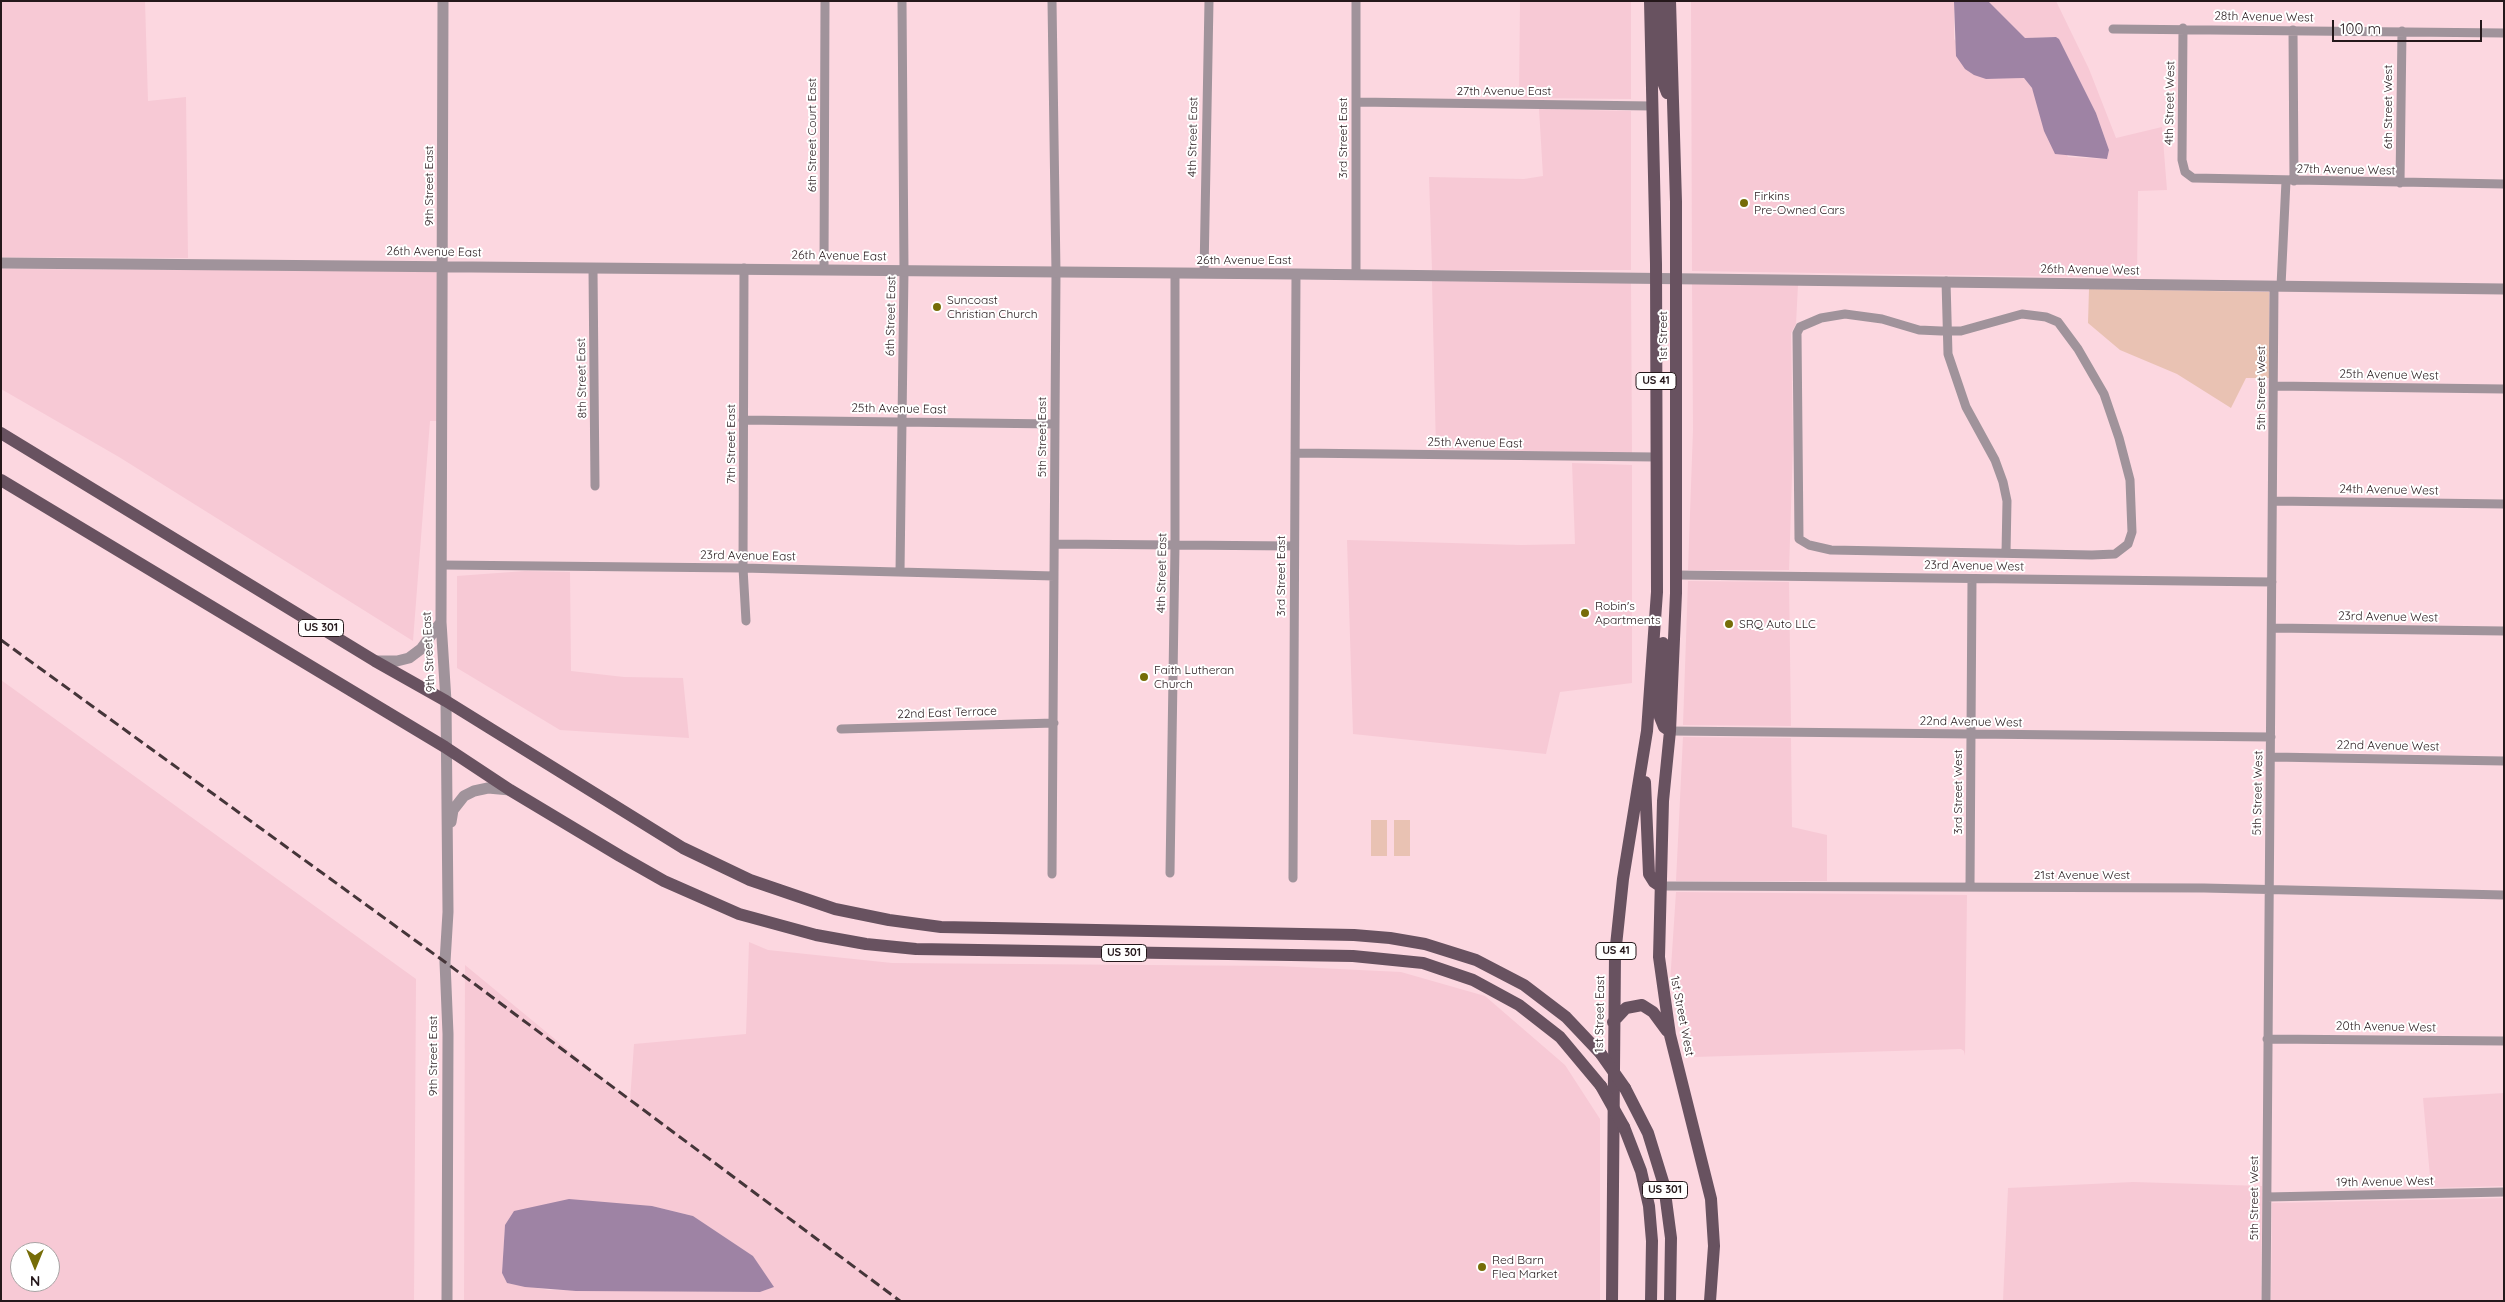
<!DOCTYPE html>
<style>
body{margin:0}
#map{position:relative;width:2505px;height:1302px;overflow:hidden;background:#fcd7e0;font-family:Quicksand,sans-serif}
canvas{display:block}
.frame{position:absolute;inset:0;border:2px solid #25181b;pointer-events:none}
.north{position:absolute;left:10px;top:1242px;width:50px;height:50px;box-sizing:border-box;background:#fff;border:1px solid #a8a3a4;border-radius:50%;rotate:180deg;font-size:14px;font-weight:700;line-height:20px;text-align:center;color:#25181b}
.north::after{content:'';display:block;margin:auto;width:18px;height:22px;background:#766d08;clip-path:polygon(50% 0,100% 100%,50% 72%,0 100%)}
.scale{position:absolute;left:2332px;top:20px;width:150px;height:22px;box-sizing:border-box;border:2px solid #25181b;border-top:0;padding-left:6px;font-size:15px;line-height:18px;white-space:nowrap;color:#25181b;-webkit-text-stroke:4px #fff;paint-order:stroke}
</style>
<div id="map">
<canvas width="2505" height="1302"></canvas>
<div class="frame"></div>
<div class="north">N</div>
<div class="scale">100 m</div>
</div>
<script>
const g = document.querySelector('canvas').getContext('2d');
g.lineJoin = 'round';
function fillPath(path, color) {
  g.fillStyle = color;
  g.fill(path, 'evenodd');
}
function toPath(rows) {
  const path = new Path2D();
  for (const r of rows) {
    path.moveTo(r[0], r[1]);
    for (let i = 2; i < r.length; i += 2) path.lineTo(r[i], r[i + 1]);
  }
  return path;
}
function stroke(path, color, width, dash) {
  g.strokeStyle = color;
  g.lineWidth = width;
  g.lineCap = dash ? 'butt' : 'round';
  g.setLineDash(dash || []);
  g.stroke(path);
}
function write(font, color, halo, rows, align = 'center') {
  g.font = font + ' Quicksand,sans-serif';
  g.lineWidth = 4;
  g.setLineDash([]);
  g.textBaseline = 'middle';
  g.strokeStyle = halo;
  g.fillStyle = color;
  for (const [text, x, y, turn = 0] of rows) {
    g.save();
    g.translate(x, y);
    g.rotate((+turn || 0) * Math.PI / 180);
    g.textAlign = isNaN(turn) ? turn : align;
    if (halo) g.strokeText(text, 0, 0);
    g.fillText(text, 0, 0);
    g.restore();
  }
}
fillPath(toPath([
 [1,1,145,1,148,101,186,97,188,258,1,257],
 [1520,1,1631,1,1631,99,1519,98],
 [1691,1,1954,1,1954,39,1986,79,2024,78,2032,88,2068,157,2107,159,2109,150,2096,113,2059,39,2056,37,2025,38,1988,1,2056,1,2089,69,2116,138,2162,127,2167,190,2138,191,2137,278,1692,271],
 [1539,109,1631,111,1631,270,1432,270,1429,177,1524,179,1543,176],
 [1,269,437,271,437,421,430,421,413,641,119,457,1,389],
 [1432,281,1631,282,1632,453,1436,449],
 [1692,283,1798,285,1796,324,1791,333,1793,444,1789,570,1688,570,1693,430],
 [1572,463,1632,465,1632,683,1560,692,1546,754,1353,734,1347,540,1521,545,1575,544],
 [525,571,570,572,571,671,624,677,683,678,689,738,560,730,457,668,457,576],
 [1688,581,1789,582,1791,726,1683,725],
 [1,680,416,979,414,1301,1,1301],
 [20,1252,50,1252,50,1282,20,1282],
 [1683,737,1791,738,1792,827,1827,835,1827,881,1676,881],
 [1676,892,1967,895,1965,1056,1964,1051,1961,1049,1694,1057,1670,983],
 [749,942,768,950,892,963,1277,966,1401,972,1485,996,1565,1065,1600,1119,1600,1301,464,1301,465,965,630,1101,634,1044,746,1034],
 [652,1206,693,1216,753,1256,773,1287,760,1292,549,1290,507,1283,502,1273,505,1225],
 [2504,1093,2504,1186,2431,1188,2423,1098],
 [2133,1182,2262,1186,2261,1301,2003,1301,2008,1188],
 [2504,1198,2504,1301,2271,1301,2272,1203]
]), '#f7c9d5');
fillPath(toPath([
 [2089,289,2269,292,2269,378,2246,378,2231,408,2177,374,2120,350,2088,323],
 [1371,820,1387,820,1387,856,1371,856],
 [1394,820,1410,820,1410,856,1394,856]
]), '#e9c2b3');
fillPath(toPath([
 [1988,1,2025,38,2056,37,2059,39,2096,113,2109,150,2107,159,2055,154,2044,131,2032,88,2024,78,1986,79,1974,75,1965,69,1956,56,1954,2],
 [569,1199,652,1206,693,1216,753,1256,774,1287,760,1292,576,1291,525,1287,507,1283,502,1273,505,1225,514,1211]
]), '#9e83a4');
stroke(toPath([
 [2183,28,2182,160,2185,172,2193,178,2504,184],
 [2113,29,2504,33],
 [2293,30,2294,181],
 [1356,102,1652,106],
 [2400,183,2402,31],
 [744,268,743,568,746,621],
 [593,269,595,486],
 [824,269,825,1],
 [1204,273,1209,1],
 [1356,274,1356,1],
 [1946,281,1948,354,1966,407,1995,460,2003,482,2007,501,2006,553],
 [2281,286,2286,181],
 [1845,314,1882,319,1919,330,1941,331,1961,331,2022,314,2046,317,2058,322,2078,349,2104,394,2119,438,2130,480,2132,532,2128,544,2115,554,2092,555,1831,550,1809,545,1799,539,1797,333,1800,327,1821,318,1845,314],
 [2274,386,2504,389],
 [743,420,1055,424],
 [1295,453,1655,457],
 [2273,501,2504,504],
 [1055,544,1294,546],
 [441,565,743,568,1054,576],
 [900,572,904,270,902,1],
 [1676,575,2272,582],
 [2272,628,2504,631],
 [841,729,1054,723],
 [1670,731,2271,737],
 [2272,757,2504,761],
 [1170,873,1175,546,1175,273],
 [1052,874,1056,273,1052,1],
 [1293,878,1296,274],
 [1660,886,2204,888,2504,895],
 [1970,886,1972,579],
 [2267,1039,2504,1041],
 [2267,1197,2504,1192],
 [2266,1301,2274,286]
]), '#a0939b', 9);
stroke(toPath([
 [443,1,441,622,446,701,448,912,445,962,448,1034,447,1301],
 [1,263,1296,274,2504,289],
 [375,661,397,661,409,658,421,649,441,622],
 [451,822,453,810,464,796,474,791,488,788,510,790]
]), '#a0939b', 11);
stroke(toPath([
 [1660,1,1661,77,1667,93],
 [1670,1,1676,202,1676,593,1670,731,1663,801,1659,957,1670,1035,1711,1199,1714,1246,1710,1301],
 [1,433,375,661,446,701,683,848,750,880,835,909,889,920,941,927,1354,935,1390,938,1425,944,1476,960,1524,985,1566,1017,1601,1054],
 [1,480,445,747,510,790,620,856,664,881,739,914,816,935,866,944,916,949,1353,956,1423,963,1473,980,1519,1005,1560,1037,1601,1086],
 [1663,643,1660,717,1664,727,1670,731],
 [1645,782,1649,874,1654,882,1660,886],
 [1613,1022,1626,1008,1642,1005,1653,1012,1667,1031],
 [1625,1088,1648,1133,1664,1185,1671,1238,1670,1301],
 [1624,1127,1641,1171,1649,1206,1652,1241,1651,1301],
 [1612,1301,1615,955,1623,879,1647,731,1657,592,1656,264,1650,1]
]), '#685260', 12);
stroke(toPath([
 [1,640,445,962,900,1301]
]), '#453539', 3, [10, 5]);
stroke(toPath([
 [1601,1054,1625,1088],
 [1601,1086,1624,1127]
]), '#685260', 12);
for (const [x, y, r, color] of [
 [1744,203,5,"#766d08"],
 [937,307,5,"#766d08"],
 [1585,613,5,"#766d08"],
 [1729,624,5,"#766d08"],
 [1144,677,5,"#766d08"],
 [1482,1267,5,"#766d08"]
]) {
  const dot = new Path2D();
  dot.arc(x, y, r, 0, 2 * Math.PI);
  g.fillStyle = color;
  g.fill(dot);
  stroke(dot, '#fff', 2);
}
for (const [x, y, w] of [
 [1656,381,40],
 [321,628,45],
 [1616,951,40],
 [1124,953,45],
 [1665,1190,45]
]) {
  const box = new Path2D();
  box.roundRect(x - w / 2, y - 8.5, w, 17, 4);
  g.fillStyle = '#fff';
  g.fill(box);
  stroke(box, '#25181b', 1);
}
write('bold 11px', '#25181b', null, [
 ["US 41",1656,381],
 ["US 301",321,628],
 ["US 41",1616,951],
 ["US 301",1124,953],
 ["US 301",1665,1190]
]);
write('12px', '#25181b', '#fff', [
 ["28th Avenue West",2264,17,1],
 ["27th Avenue East",1504,91],
 ["4th Street West",2170,103,-89],
 ["6th Street West",2388,107,-90],
 ["6th Street Court East",812,135,-90],
 ["4th Street East",1193,137,-89],
 ["3rd Street East",1343,138,-90],
 ["27th Avenue West",2346,170,1],
 ["9th Street East",429,186,-90],
 ["26th Avenue East",434,252,1],
 ["26th Avenue East",839,256,1],
 ["26th Avenue East",1244,260],
 ["26th Avenue West",2090,270,1],
 ["6th Street East",891,316,-89],
 ["1st Street",1663,336,-90],
 ["25th Avenue West",2389,375,1],
 ["8th Street East",582,378,-91],
 ["5th Street West",2261,388,-90],
 ["25th Avenue East",899,409,1],
 ["5th Street East",1042,437,-90],
 ["25th Avenue East",1475,443,1],
 ["7th Street East",731,444,-90],
 ["24th Avenue West",2389,490,1],
 ["23rd Avenue East",748,556,1],
 ["23rd Avenue West",1974,566,1],
 ["4th Street East",1162,573,-89],
 ["3rd Street East",1281,576,-90],
 ["23rd Avenue West",2388,617,1],
 ["9th Street East",429,652,-93],
 ["22nd East Terrace",947,713,-2],
 ["22nd Avenue West",1971,722,1],
 ["22nd Avenue West",2388,746,1],
 ["3rd Street West",1958,792,-90],
 ["5th Street West",2258,793,-89],
 ["21st Avenue West",2082,875],
 ["1st Street East",1600,1014,-89],
 ["1st Street West",1682,1016,79],
 ["20th Avenue West",2386,1027,1],
 ["9th Street East",433,1056,-90],
 ["19th Avenue West",2385,1182,-1],
 ["5th Street West",2254,1198,-90]
]);
write('12px', '#25181b', '#fff', [
 ["Firkins",1754,196],
 ["Pre-Owned Cars",1754,210],
 ["Suncoast",947,300],
 ["Christian Church",947,314],
 ["Robin's",1595,606],
 ["Apartments",1595,620],
 ["SRQ Auto LLC",1739,624],
 ["Faith Lutheran",1154,670],
 ["Church",1154,684],
 ["Red Barn",1492,1260],
 ["Flea Market",1492,1274]
], 'left');
</script>
